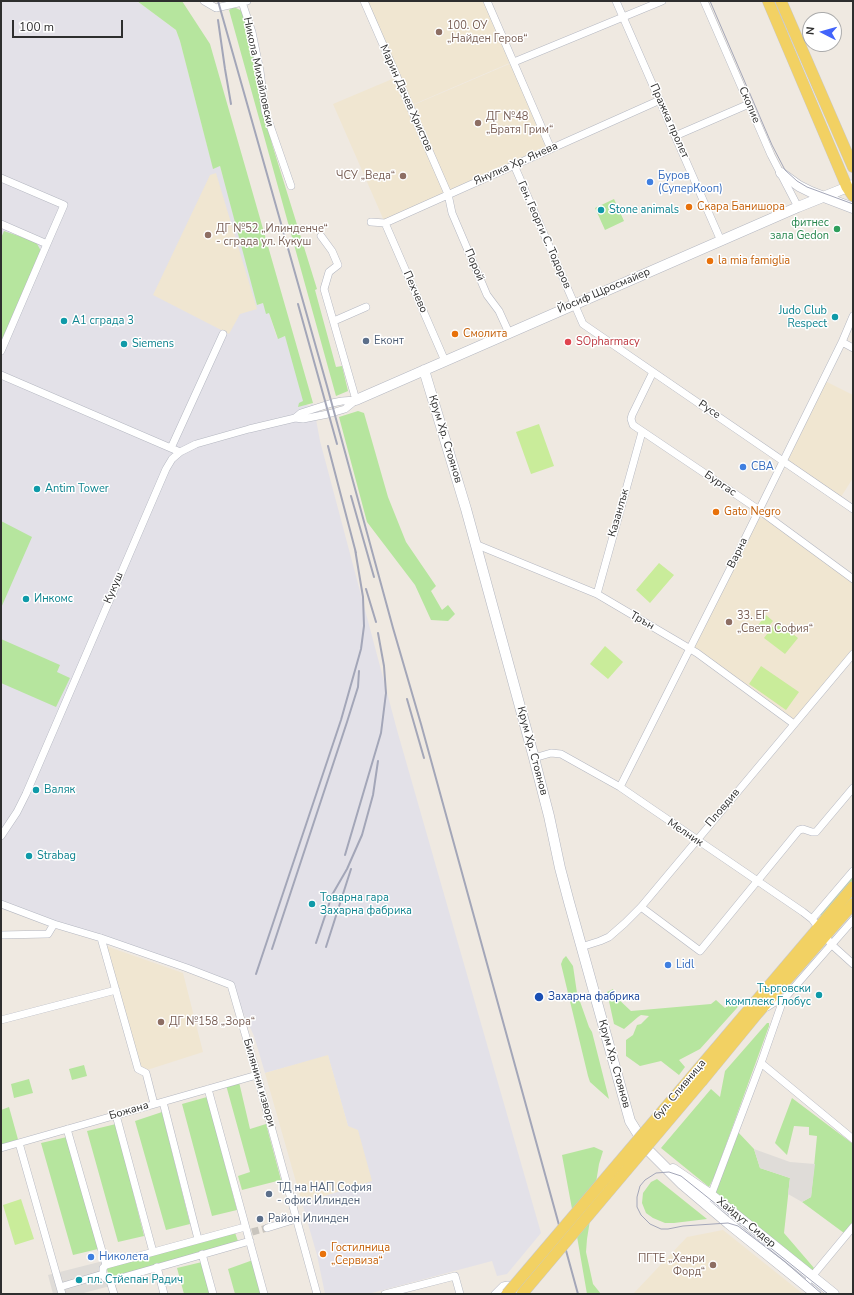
<!DOCTYPE html>
<meta charset="utf-8">
<style>
body{margin:0}
#map{position:relative;width:854px;height:1295px;overflow:hidden;background:#efe9e1;font-family:"Nunito Sans",sans-serif}
canvas{display:block}
.frame{position:absolute;inset:0;border:2px solid #2e2e2e;pointer-events:none}
.north{position:absolute;left:802px;top:12px;width:40px;height:40px;box-sizing:border-box;background:#fff;border:1px solid #ababab;border-radius:50%;rotate:276deg;font-size:11px;font-weight:700;line-height:16px;text-align:center;color:#2e2e2e}
.north::after{content:'';display:block;margin:auto;width:14px;height:18px;background:#4264fb;clip-path:polygon(50% 0,100% 100%,50% 72%,0 100%)}
.scale{position:absolute;left:12px;top:20px;width:111px;height:18px;box-sizing:border-box;border:2px solid #2e2e2e;border-top:0;padding-left:5px;font-size:12px;line-height:14px;white-space:nowrap;color:#2e2e2e;-webkit-text-stroke:3px #fff;paint-order:stroke}
</style>
<div id="map">
<canvas width="854" height="1295"></canvas>
<div class="frame"></div>
<div class="north">N</div>
<div class="scale">100 m</div>
</div>
<script>
const g = document.querySelector('canvas').getContext('2d');
g.lineJoin = 'round';
function fillPath(path, color) {
  g.fillStyle = color;
  g.fill(path, 'evenodd');
}
function toPath(rows) {
  const path = new Path2D();
  for (const r of rows) {
    path.moveTo(r[0], r[1]);
    for (let i = 2; i < r.length; i += 2) path.lineTo(r[i], r[i + 1]);
  }
  return path;
}
function stroke(path, color, width, dash) {
  g.strokeStyle = color;
  g.lineWidth = width;
  g.lineCap = dash ? 'butt' : 'round';
  g.setLineDash(dash || []);
  g.stroke(path);
}
function write(font, color, halo, rows, align = 'center') {
  g.font = font + ' "Nunito Sans",sans-serif';
  g.lineWidth = 3;
  g.setLineDash([]);
  g.textBaseline = 'middle';
  g.strokeStyle = halo;
  g.fillStyle = color;
  for (const [text, x, y, turn = 0] of rows) {
    g.save();
    g.translate(x, y);
    g.rotate((+turn || 0) * Math.PI / 180);
    g.textAlign = isNaN(turn) ? turn : align;
    if (halo) g.strokeText(text, 0, 0);
    g.fillText(text, 0, 0);
    g.restore();
  }
}
fillPath(toPath([
 [1,1,137,1,176,30,180,41,213,168,220,166,258,305,263,303,269,313,277,338,286,336,308,407,313,403,320,441,397,730,541,1233,507,1274,497,1276,492,1261,368,1294,325,1294,317,1255,302,1203,371,1181,348,1126,328,1056,265,1073,254,1036,233,991,231,985,1,904]
]), '#e3e1e8');
fillPath(toPath([
 [366,1,485,1,512,62,412,105],
 [514,62,551,149,385,223,333,104,397,77,411,106],
 [216,173,257,309,240,314,229,334,153,295,210,175],
 [823,380,853,395,853,478,839,500,784,461],
 [759,510,853,579,853,654,794,724,691,649],
 [106,946,183,973,203,1052,147,1070,139,1067],
 [328,1055,348,1126,358,1130,372,1181,302,1203,265,1073],
 [723,1230,803,1294,633,1294,687,1237]
]), '#f0e6d1');
fillPath(toPath([
 [137,1,182,1,210,44,313,403,298,407,299,403,303,401,285,336,278,339,269,313,266,314,263,303,257,305,220,166,213,169,180,41,176,30],
 [234,7,242,11,249,34,272,144,317,289,315,290,336,367,342,366,348,391,336,396,229,10],
 [614,199,624,221,605,230,595,208],
 [4,231,36,242,41,251,1,342,1,238],
 [358,411,364,413,388,497,406,542,436,586,431,591,442,610,448,605,455,614,448,621,431,620,415,585,367,522,339,417],
 [1,521,32,537,1,608],
 [1,639,60,665,57,672,70,678,56,707,1,683],
 [853,876,853,881,823,917,820,915],
 [566,956,573,966,577,993,589,1027,592,1032,609,1099,590,1082,588,1076,561,964,563,959],
 [613,989,616,997,631,1011,711,1004,716,1000,725,1008,736,999,745,999,700,1049,679,1060,685,1067,679,1075,661,1061,640,1066,626,1056,626,1040,633,1035,637,1025,641,1024,649,1016,641,1015,638,1017,624,1029,614,1024,607,992],
 [767,1023,769,1023,769,1026,715,1175,709,1187,661,1148,711,1089,720,1097,725,1071],
 [84,1065,87,1076,72,1080,69,1069],
 [29,1079,33,1093,14,1098,11,1084],
 [239,1082,250,1129,266,1124,281,1180,242,1190,238,1176,250,1172,226,1085],
 [207,1097,237,1210,212,1216,182,1104],
 [792,1098,853,1144,853,1222,844,1233,802,1202,811,1197,817,1136,809,1135,809,1127,794,1126,787,1155,775,1143],
 [9,1107,19,1143,1,1148,1,1110],
 [162,1112,190,1224,166,1230,135,1121],
 [116,1124,144,1236,118,1242,87,1131],
 [737,1131,754,1149,760,1168,790,1178,784,1233,814,1268,811,1273,714,1194],
 [67,1137,98,1249,73,1255,41,1143],
 [594,1147,603,1151,599,1164,587,1239,586,1252,593,1284,601,1294,587,1294,575,1225,562,1155],
 [657,1179,707,1219,674,1223,665,1223,653,1218,646,1213,642,1203,643,1193,651,1182],
 [234,1230,239,1244,111,1280,108,1273,106,1266],
 [253,1260,263,1294,235,1294,228,1269],
 [202,1262,211,1294,184,1294,177,1268]
]), '#b6e59e');
fillPath(toPath([
 [539,424,554,466,531,474,516,432],
 [659,563,674,575,650,603,636,590],
 [766,615,773,621,762,634,755,629],
 [777,621,798,638,785,654,764,638],
 [605,646,623,662,608,679,590,664],
 [761,666,799,692,786,710,749,684],
 [21,1199,34,1239,15,1245,3,1205]
]), '#c9ec9a');
fillPath(toPath([
 [754,1149,790,1162,815,1164,811,1197,802,1202,788,1194,790,1178,760,1168],
 [103,1261,110,1286,80,1294,53,1294,48,1275]
]), '#dfdcd8');
stroke(toPath([
 [252,1232,267,1228]
]), '#c8c4bd', 7, [7, 3.5]);
const street = toPath([
 [204,1,216,8,247,1],
 [364,1,448,194,452,213,487,295,499,311,509,333],
 [487,1,551,149],
 [616,1,721,241],
 [704,1,771,155,798,207],
 [242,2,252,32,260,71,265,111,291,186],
 [514,62,662,1],
 [675,136,749,104],
 [514,165,583,324,853,509],
 [1,178,64,205,47,244],
 [371,222,385,223,660,100],
 [385,223,445,361],
 [1,224,47,244,1,351],
 [321,236,332,251,338,265,329,272,324,289,356,400],
 [334,321,366,307],
 [842,342,853,348],
 [653,372,632,415,631,419,633,425,759,510,853,579],
 [1,375,180,452],
 [295,418,301,413,332,403,342,401,356,400],
 [171,448,223,334],
 [475,544,597,594,697,653,794,724],
 [597,594,642,432],
 [534,758,551,753,561,754,620,787,803,912,812,919,832,945,853,964],
 [620,787,730,569,842,342,853,316],
 [1,836,17,812,26,794,129,555,166,469,172,459,180,452,196,444,249,429,291,419,295,418,303,419,328,414,345,409,356,400],
 [1,904,54,924,101,938,187,968,231,985,257,1075,317,1294],
 [641,907,700,951,799,830,803,829,812,832,816,832,853,788],
 [812,919,853,871],
 [1,935,48,934,54,924],
 [101,938,138,1069,146,1073,154,1104],
 [581,947,600,941,609,937,625,923,641,907,853,654],
 [767,1007,775,1002,783,1000,853,920],
 [1,1020,116,990],
 [761,1063,853,1139],
 [208,1089,264,1294],
 [163,1102,198,1239],
 [116,1115,153,1252],
 [67,1129,106,1265],
 [19,1143,62,1294],
 [1,1148,257,1075],
 [708,1198,713,1190,761,1063,783,1000],
 [245,1227,106,1265,103,1268,103,1274,105,1278,110,1281,250,1241],
 [267,1228,296,1219],
 [202,1254,213,1294],
 [157,1267,164,1294],
 [809,1280,853,1227],
 [110,1281,114,1294],
 [60,1287,103,1274],
 [385,1294,455,1276,460,1294],
 [495,1294,503,1286,508,1285,517,1286]
]);
const secondary = toPath([
 [781,173,799,186,811,192,853,208],
 [424,370,466,509,534,758,549,816,560,868,569,902,630,1121,648,1150,682,1184,728,1223,816,1294],
 [356,400,798,207,853,185],
 [673,1169,711,1195,834,1294]
]);
const primary = toPath([
 [768,1,847,187,853,196],
 [781,1,853,167],
 [694,1074,853,887],
 [702,1081,757,1014,853,904]
]);
stroke(street, '#b4b7c1', 8);
stroke(secondary, '#b4b7c1', 11);
stroke(primary, '#c9c9c9', 12);
stroke(street, '#fff', 7);
stroke(secondary, '#fff', 10);
stroke(primary, '#f2d163', 11);
stroke(toPath([
 [710,1,772,145,785,170,797,181,807,187,853,204],
 [822,1294,784,1261,738,1226,728,1223,683,1226,668,1229,661,1229,650,1224,641,1215,637,1207,637,1197,640,1186,645,1180,656,1173,669,1172,681,1176,828,1294]
]), '#a3a6b8', 1);
stroke(toPath([
 [218,1,327,386,393,628,421,724,578,1294],
 [218,20,225,69,231,104],
 [298,304,337,444],
 [328,446,356,553],
 [351,496,374,577],
 [366,589,376,622],
 [407,699,424,758],
 [345,855,381,733,386,693,384,666,378,633],
 [316,943,332,895,347,869,362,835,373,795,378,761],
 [326,947,351,869],
 [272,949,347,722,358,687,359,671],
 [256,974,341,720,361,649,364,626,363,597,355,549]
]), '#a3a6b8', 2);
const primaryBridge = toPath([
 [507,1294,694,1074],
 [522,1294,702,1081]
]);
stroke(primaryBridge, '#c9c9c9', 12, []);
stroke(primaryBridge, '#f2d163', 11);
for (const [x, y, r, color] of [
 [439,32,4,"#8d6e63"],
 [478,123,4,"#8d6e63"],
 [403,176,4,"#8d6e63"],
 [650,182,4,"#3f7fe0"],
 [689,207,4,"#e8710a"],
 [601,210,4,"#0f9aa8"],
 [837,229,4,"#2e9e5b"],
 [208,235,4,"#8d6e63"],
 [710,261,4,"#e8710a"],
 [835,317,4,"#0f9aa8"],
 [64,321,4,"#0f9aa8"],
 [455,334,4,"#e8710a"],
 [366,341,4,"#5c6f8a"],
 [568,342,4,"#e0444e"],
 [124,344,4,"#0f9aa8"],
 [743,467,4,"#3f7fe0"],
 [37,489,4,"#0f9aa8"],
 [716,512,4,"#e8710a"],
 [26,599,4,"#0f9aa8"],
 [729,622,4,"#8d6e63"],
 [36,790,4,"#0f9aa8"],
 [29,856,4,"#0f9aa8"],
 [312,904,4,"#0f9aa8"],
 [668,965,4,"#3f7fe0"],
 [819,995,4,"#0f9aa8"],
 [539,997,5,"#1a4fb4"],
 [161,1022,4,"#8d6e63"],
 [269,1194,4,"#5c6f8a"],
 [260,1219,4,"#5c6f8a"],
 [323,1254,4,"#e8710a"],
 [91,1257,4,"#3f7fe0"],
 [713,1265,4,"#8d6e63"],
 [79,1280,4,"#0f9aa8"]
]) {
  const dot = new Path2D();
  dot.arc(x, y, r, 0, 2 * Math.PI);
  g.fillStyle = color;
  g.fill(dot);
  stroke(dot, '#fff', 1.5);
}
write('11px', '#785e54', '#fff', [
 ["100. ОУ",447,26],
 ["„Найден Геров“",447,39],
 ["ДГ №48",486,117],
 ["„Братя Грим“",486,130],
 ["ЧСУ „Веда“",395,176,"right"],
 ["ДГ №52 „Илинденче“",216,229],
 ["- сграда ул. Кукуш",216,242],
 ["33. ЕГ",737,616],
 ["„Света София“",737,629],
 ["ДГ №158 „Зора“",169,1022],
 ["ПГТЕ „Хенри",705,1259,"right"],
 ["Форд“",705,1272,"right"]
], 'left');
write('11px', '#2e2e2e', '#fff', [
 ["Никола Михайловски",258,72,78],
 ["Марин Дачев Христов",406,98,66],
 ["Скопие",749,105,67],
 ["Пражка пролет",669,121,66],
 ["Янулка Хр. Янева",516,164,-24],
 ["Ген. Георги С. Тодоров",544,235,66],
 ["Порой",474,265,67],
 ["Йосиф Щросмайер",604,291,-23],
 ["Пехчево",415,292,66],
 ["Русе",709,410,34],
 ["Крум Хр. Стоянов",445,439,73],
 ["Бургас",720,484,34],
 ["Казанлък",619,513,-74],
 ["Варна",738,553,-64],
 ["Кукуш",114,588,-67],
 ["Трън",642,621,30],
 ["Крум Хр. Стоянов",532,751,75],
 ["Пловдив",723,808,-50],
 ["Мелник",685,833,34],
 ["Крум Хр. Стоянов",614,1064,74],
 ["Билянини извори",259,1083,74],
 ["бул. Сливница",680,1090,-50],
 ["Божана",129,1111,-16],
 ["Хайдут Сидер",746,1223,39]
]);
write('11px', '#366cbe', '#fff', [
 ["Буров",658,176],
 ["(СуперКооп)",658,189],
 ["CBA",751,467],
 ["Lidl",676,965],
 ["Николета",99,1257]
], 'left');
write('11px', '#c56008', '#fff', [
 ["Скара Банишора",697,207],
 ["la mia famiglia",718,261],
 ["Смолита",463,334],
 ["Gato Negro",724,512],
 ["Гостилница",331,1248],
 ["„Сервиза“",331,1261]
], 'left');
write('11px', '#0d838f', '#fff', [
 ["Stone animals",609,210],
 ["Judo Club",827,311,"right"],
 ["Respect",827,324,"right"],
 ["А1 сграда 3",72,321],
 ["Siemens",132,344],
 ["Antim Tower",45,489],
 ["Инкомс",34,599],
 ["Валяк",44,790],
 ["Strabag",37,856],
 ["Товарна гара",320,898],
 ["Захарна фабрика",320,911],
 ["Търговски",811,989,"right"],
 ["комплекс Глобус",811,1002,"right"],
 ["пл. Стйепан Радич",87,1280]
], 'left');
write('11px', '#27864d', '#fff', [
 ["фитнес",829,223],
 ["зала Gedon",829,236]
], 'right');
write('11px', '#4e5e75', '#fff', [
 ["Еконт",374,341],
 ["ТД на НАП София",277,1188],
 ["- офис Илинден",277,1201],
 ["Район Илинден",268,1219]
], 'left');
write('11px', '#be3a42', '#fff', [
 ["SOpharmacy",576,342]
], 'left');
write('11px', '#164399', '#fff', [
 ["Захарна фабрика",548,997]
], 'left');
</script>
